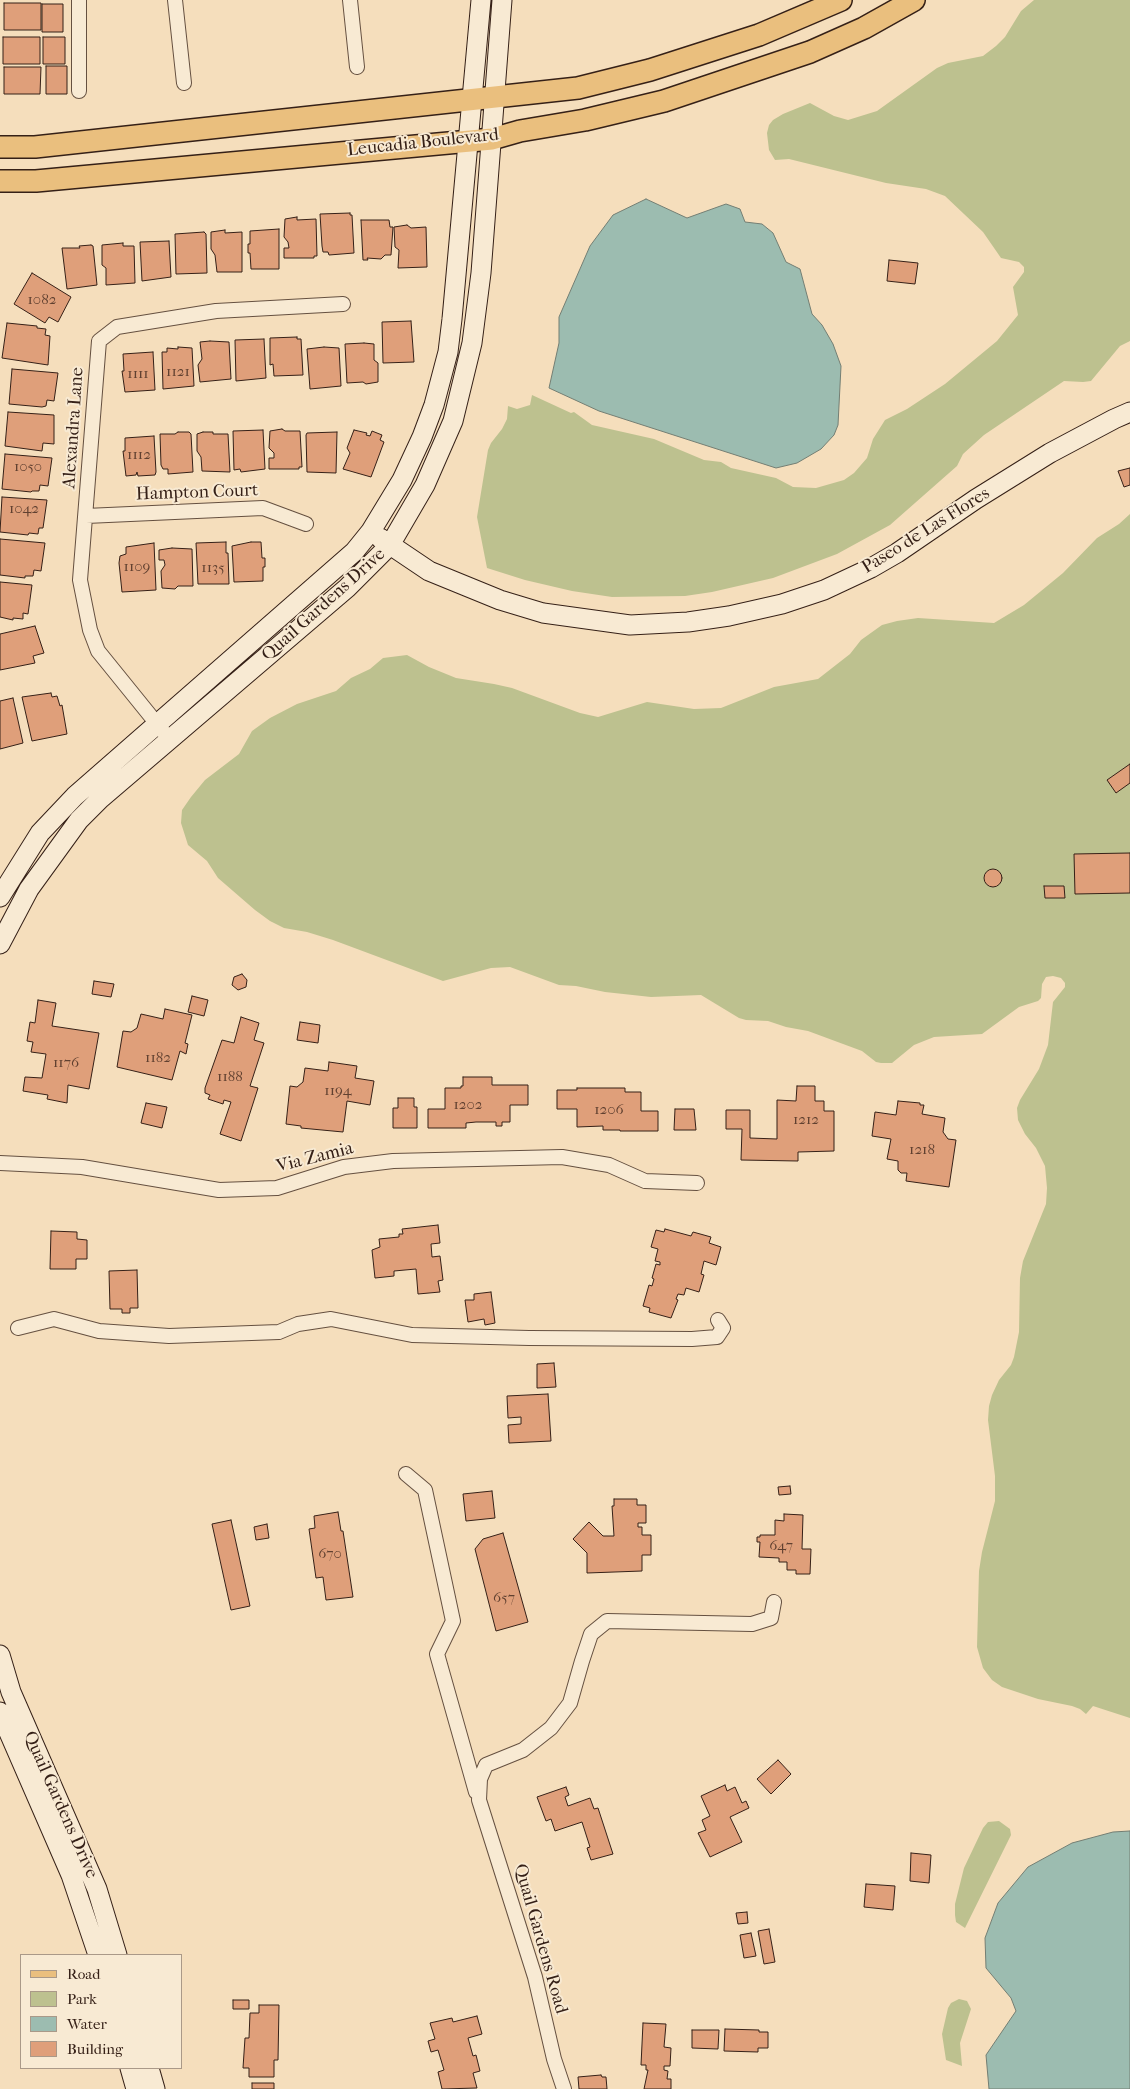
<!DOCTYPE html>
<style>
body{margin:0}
#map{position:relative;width:1130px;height:2089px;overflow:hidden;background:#f5debc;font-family:"IM FELL French Canon",serif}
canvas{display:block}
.legend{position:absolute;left:20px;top:1954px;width:162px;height:115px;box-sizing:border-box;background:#f8ead3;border:1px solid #a98;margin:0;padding:6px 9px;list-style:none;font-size:15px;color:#352017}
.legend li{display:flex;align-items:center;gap:10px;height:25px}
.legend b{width:25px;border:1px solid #a98}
</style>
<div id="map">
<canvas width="1130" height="2089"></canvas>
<ul class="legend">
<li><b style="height:6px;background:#eabf7e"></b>Road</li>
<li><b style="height:14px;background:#bdc18f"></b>Park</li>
<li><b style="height:14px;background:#9cbcb0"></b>Water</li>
<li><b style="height:14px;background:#df9f7a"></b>Building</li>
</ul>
</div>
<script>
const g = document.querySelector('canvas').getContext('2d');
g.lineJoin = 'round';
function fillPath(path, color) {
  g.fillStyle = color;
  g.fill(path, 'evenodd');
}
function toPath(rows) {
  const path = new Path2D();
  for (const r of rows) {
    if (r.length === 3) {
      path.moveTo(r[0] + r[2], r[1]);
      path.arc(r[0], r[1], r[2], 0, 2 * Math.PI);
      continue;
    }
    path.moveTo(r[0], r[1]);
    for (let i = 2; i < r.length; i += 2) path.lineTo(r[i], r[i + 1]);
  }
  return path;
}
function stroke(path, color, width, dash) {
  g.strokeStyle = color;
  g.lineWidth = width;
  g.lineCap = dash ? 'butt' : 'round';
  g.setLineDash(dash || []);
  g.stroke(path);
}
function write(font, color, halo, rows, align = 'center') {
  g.font = font + ' "IM FELL French Canon",serif';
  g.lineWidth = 4;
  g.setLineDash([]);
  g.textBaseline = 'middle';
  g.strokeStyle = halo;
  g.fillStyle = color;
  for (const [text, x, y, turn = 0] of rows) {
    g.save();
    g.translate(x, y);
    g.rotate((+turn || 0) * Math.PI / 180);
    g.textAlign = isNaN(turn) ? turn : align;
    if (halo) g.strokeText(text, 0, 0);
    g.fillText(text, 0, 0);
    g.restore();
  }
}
fillPath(toPath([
 [1034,0,1130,0,1130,341,1120,346,1091,381,1083,382,1064,381,984,435,963,454,957,466,890,525,837,554,773,578,712,592,685,596,612,597,572,591,525,580,487,568,477,517,488,450,491,443,502,429,507,419,508,406,517,409,530,405,532,395,571,413,574,412,592,425,654,439,704,460,721,462,731,468,776,478,793,487,816,488,844,480,854,473,867,458,873,439,885,420,907,409,945,384,997,341,1018,315,1013,287,1024,272,1024,267,1019,262,1001,258,983,232,945,196,926,189,886,183,789,159,775,160,769,150,767,133,769,125,773,120,783,114,810,103,834,116,848,120,877,111,937,68,948,63,983,56,996,46,1005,37,1021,11],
 [1130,514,1130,1718,1093,1706,1086,1714,1080,1709,1072,1706,1038,1699,1002,1687,992,1680,983,1668,977,1647,979,1571,982,1552,995,1501,995,1476,988,1420,989,1406,992,1395,999,1380,1011,1365,1014,1357,1019,1332,1020,1278,1023,1261,1046,1204,1047,1188,1045,1166,1036,1148,1025,1134,1018,1120,1017,1108,1020,1100,1039,1069,1048,1045,1053,1002,1065,987,1065,983,1061,978,1053,976,1046,977,1042,984,1041,998,1038,1001,1019,1007,982,1034,934,1037,914,1045,892,1063,881,1063,876,1062,862,1051,808,1031,786,1027,768,1021,746,1020,739,1018,701,995,651,997,605,992,576,986,559,985,510,967,491,968,443,981,333,940,307,932,284,928,270,921,255,910,218,878,207,861,188,845,181,823,182,810,191,797,205,780,239,754,252,731,270,718,297,704,336,691,351,678,370,669,383,658,407,655,429,667,456,678,494,684,512,688,580,713,598,717,647,702,694,709,721,708,774,687,818,679,850,654,861,640,882,625,897,621,918,618,994,623,1024,605,1063,573,1097,538,1119,524],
 [999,1821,1010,1829,1011,1835,965,1928,956,1922,955,1915,955,1904,964,1868,983,1828,988,1822],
 [959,1999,967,2001,971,2009,960,2043,962,2066,946,2060,942,2034,948,2008,951,2003]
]), '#bdc18f');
const water = toPath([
 [646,199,687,218,726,204,740,209,745,222,762,224,773,233,786,262,800,269,812,314,822,325,833,344,841,366,838,425,834,435,821,449,797,463,776,468,599,411,549,388,559,343,559,317,590,246,613,215,646,199],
 [1130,1831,1130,2089,989,2089,986,2055,1016,2011,1011,1998,986,1968,985,1938,998,1903,1028,1867,1072,1843,1113,1832,1130,1831]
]);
fillPath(water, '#9cbcb0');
stroke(water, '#737e73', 1);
const building = toPath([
 [4,3,41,3,41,30,4,30,4,3],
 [42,4,63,4,63,32,42,32,42,4],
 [3,37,40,37,40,64,3,64,3,37],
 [43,37,65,37,65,64,43,64,43,37],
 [46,66,67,66,67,94,46,94,46,66],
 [4,67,41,67,40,94,4,94,4,67],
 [350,213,350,215,352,215,354,253,329,255,328,252,323,252,322,246,320,214,350,213],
 [297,217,297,220,316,219,317,256,314,256,314,258,284,258,284,248,289,248,288,242,284,237,285,219,297,217],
 [361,220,389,220,390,227,393,227,391,255,385,255,381,259,367,258,368,260,363,260,361,220],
 [407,225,411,228,426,227,427,267,398,268,399,250,395,247,394,227,407,225],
 [279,229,279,269,251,269,250,253,248,253,248,244,250,244,250,231,279,229],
 [225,230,225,233,242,232,242,272,217,272,215,255,211,249,211,232,225,230],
 [204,232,206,234,207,273,176,274,175,234,204,232],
 [169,241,171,277,142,281,140,242,169,241],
 [123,243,123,246,134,246,135,283,106,285,106,268,102,265,102,245,123,243],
 [91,245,93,246,97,285,67,289,62,248,80,248,79,246,91,245],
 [889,260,918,263,915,284,887,281,889,260],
 [32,273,71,297,58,322,49,317,45,323,14,304,32,273],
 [411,321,414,362,383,363,382,322,411,321],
 [7,323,37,326,37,328,46,329,45,335,50,336,48,365,2,358,7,323],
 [297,337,297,339,301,339,303,375,274,376,273,364,270,365,270,338,297,337],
 [264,339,266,378,236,381,235,340,264,339],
 [210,341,229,342,231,379,200,382,198,365,202,359,200,342,210,341],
 [364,343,374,344,374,360,378,363,378,382,366,384,363,382,347,383,345,344,364,343],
 [178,347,192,348,194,386,163,389,162,352,167,352,167,348,178,349,178,347],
 [324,347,339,348,341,386,310,389,307,349,324,347],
 [153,352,155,390,125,392,122,371,124,371,123,354,153,352],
 [12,369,58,373,54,401,47,400,46,406,42,407,9,404,12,369],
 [8,412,54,415,54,444,43,443,42,451,5,446,8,412],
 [282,429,285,431,300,431,302,467,299,467,299,469,269,469,269,458,274,458,274,453,269,448,270,431,282,429],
 [263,430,265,469,241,472,240,469,234,470,233,431,263,430],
 [354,430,367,433,366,435,370,436,372,431,382,435,380,440,384,442,371,477,343,469,350,453,347,448,354,430],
 [178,432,189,432,191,434,193,472,168,474,168,469,163,469,161,465,160,434,175,434,178,432],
 [203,432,213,432,213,434,228,434,230,472,202,471,201,457,197,451,197,434,203,432],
 [337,432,336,473,307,472,306,435,307,433,337,432],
 [154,436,156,472,155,475,138,476,137,472,136,475,126,476,123,451,125,451,125,438,154,436],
 [5,454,52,458,48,486,40,485,39,491,32,491,31,492,2,489,5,454],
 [1130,468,1130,485,1124,487,1118,471,1130,468],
 [2,497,47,500,43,528,39,528,38,534,29,533,28,535,0,532,2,497],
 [0,539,45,543,41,571,34,570,33,576,25,576,25,578,0,575,0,539],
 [226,542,226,553,228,553,229,584,198,584,196,543,226,542],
 [251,542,261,542,262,558,265,558,265,567,263,567,263,581,234,582,232,546,251,542],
 [154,543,156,590,122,592,119,563,120,556,126,554,126,547,154,543],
 [172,548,192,549,193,586,178,586,175,589,162,588,161,571,165,565,164,560,159,560,159,550,172,548],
 [0,582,32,585,28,614,23,613,23,619,13,618,13,620,0,617,0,582],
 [35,626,44,653,33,656,35,663,0,670,0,634,35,626],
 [51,693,52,697,57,696,60,706,62,705,67,734,32,741,22,697,51,693],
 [13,698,23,743,0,749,0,701,13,698],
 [1130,764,1130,783,1116,793,1107,780,1130,764],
 [1130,853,1130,893,1075,894,1074,854,1130,853],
 [993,878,9],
 [1044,886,1064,886,1065,898,1045,898,1044,886],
 [242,974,247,980,246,987,238,990,232,985,234,977,242,974],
 [94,981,114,984,111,997,92,994,94,981],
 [192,996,208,1000,204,1016,188,1012,192,996],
 [38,1000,56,1003,52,1026,99,1033,89,1089,68,1085,67,1103,47,1099,48,1095,23,1091,25,1077,42,1078,46,1054,31,1052,33,1042,27,1041,30,1022,35,1023,38,1000],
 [165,1009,192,1015,185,1043,188,1044,186,1054,180,1051,172,1080,117,1067,123,1031,131,1032,137,1028,141,1014,163,1019,165,1009],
 [241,1017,259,1023,254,1040,264,1043,250,1086,258,1088,241,1141,220,1134,231,1102,224,1100,223,1104,208,1099,210,1095,205,1093,205,1088,222,1040,234,1043,241,1017],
 [300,1022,320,1025,318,1043,297,1040,300,1022],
 [329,1062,357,1066,355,1078,374,1081,370,1105,347,1101,343,1132,301,1128,301,1126,286,1124,290,1086,297,1087,303,1082,305,1068,328,1071,329,1062],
 [463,1077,492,1077,492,1085,528,1085,528,1105,510,1105,510,1122,502,1122,502,1126,496,1126,496,1122,476,1122,466,1123,466,1128,428,1128,428,1109,445,1109,445,1088,461,1088,461,1086,463,1086,463,1077],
 [797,1086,815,1086,815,1101,824,1101,824,1111,834,1111,834,1151,798,1152,798,1161,741,1160,742,1129,726,1129,726,1110,750,1110,750,1138,777,1139,777,1100,796,1101,797,1086],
 [577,1088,625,1088,625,1092,641,1092,641,1111,658,1111,658,1131,620,1131,620,1130,603,1130,603,1126,577,1127,577,1109,557,1109,557,1090,577,1090,577,1088],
 [398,1098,414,1098,414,1107,417,1107,417,1128,393,1128,393,1108,398,1108,398,1098],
 [898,1101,920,1103,920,1105,924,1105,922,1114,945,1118,943,1132,948,1139,956,1140,949,1187,906,1181,907,1173,901,1173,898,1170,898,1161,887,1159,891,1139,872,1136,875,1112,896,1115,898,1101],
 [146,1103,167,1107,162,1128,141,1123,146,1103],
 [675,1109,694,1109,696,1130,674,1130,675,1109],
 [438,1225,440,1243,431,1244,432,1257,440,1256,443,1280,438,1281,440,1292,418,1294,416,1269,394,1271,394,1276,375,1278,372,1250,380,1247,379,1239,399,1237,399,1234,403,1234,402,1229,438,1225],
 [665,1229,691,1236,693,1232,711,1237,709,1243,721,1247,716,1265,704,1261,701,1274,704,1275,699,1292,686,1288,684,1295,678,1294,676,1299,678,1300,671,1318,649,1312,650,1308,643,1306,649,1285,652,1286,654,1279,652,1278,656,1264,660,1265,660,1262,655,1261,658,1249,651,1247,656,1230,664,1232,665,1229],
 [51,1231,77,1232,77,1239,87,1240,87,1259,76,1259,76,1269,50,1269,51,1231],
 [137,1270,138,1308,130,1308,130,1313,122,1313,122,1309,110,1309,109,1271,137,1270],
 [491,1292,495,1323,485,1325,484,1319,468,1322,465,1300,474,1300,474,1294,491,1292],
 [554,1363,556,1387,537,1388,537,1364,554,1363],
 [548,1394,551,1441,509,1443,508,1425,521,1424,521,1417,508,1418,507,1396,548,1394],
 [790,1486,791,1494,779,1495,778,1487,790,1486],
 [492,1491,495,1518,466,1521,463,1494,492,1491],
 [614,1499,637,1499,637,1505,646,1505,646,1523,638,1523,638,1527,642,1527,642,1535,651,1535,651,1555,642,1555,642,1571,587,1573,587,1553,573,1539,589,1522,603,1536,614,1536,612,1506,614,1506,614,1499],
 [338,1512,341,1531,343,1531,353,1597,326,1600,323,1577,316,1578,309,1529,315,1528,314,1516,338,1512],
 [784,1514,803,1515,802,1549,811,1549,810,1574,796,1574,796,1570,787,1570,787,1562,779,1562,779,1558,759,1557,760,1542,757,1542,757,1537,760,1537,760,1535,775,1535,775,1520,784,1521,784,1514],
 [231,1520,250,1606,231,1610,212,1524,231,1520],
 [267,1524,269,1538,256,1540,254,1527,267,1524],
 [503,1533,528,1622,496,1631,475,1549,483,1539,503,1533],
 [778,1760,791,1774,771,1794,757,1779,778,1760],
 [725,1785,727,1791,735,1787,742,1803,746,1801,749,1808,730,1817,742,1842,710,1857,698,1833,706,1830,702,1820,710,1816,701,1796,725,1785],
 [566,1787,569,1795,565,1797,568,1806,590,1798,594,1809,598,1808,613,1854,591,1860,587,1848,590,1847,582,1822,555,1831,551,1819,546,1821,537,1797,566,1787],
 [911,1853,931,1855,929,1883,910,1881,911,1853],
 [866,1884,895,1886,893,1910,864,1907,866,1884],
 [747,1912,748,1923,738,1924,736,1913,747,1912],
 [769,1929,775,1962,764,1964,758,1931,769,1929],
 [751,1933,756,1956,744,1958,740,1935,751,1933],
 [233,2000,249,2000,249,2009,233,2009,233,2000],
 [259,2005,279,2005,278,2060,274,2060,274,2077,249,2077,249,2068,243,2068,245,2038,249,2038,250,2013,259,2013,259,2005],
 [477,2016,482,2034,468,2038,473,2056,476,2055,480,2071,473,2073,477,2088,442,2089,438,2072,444,2070,438,2050,431,2052,428,2041,435,2039,430,2023,452,2018,453,2022,477,2016],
 [643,2023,666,2024,664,2047,671,2048,670,2066,664,2066,664,2070,668,2071,667,2079,671,2079,671,2089,644,2089,648,2070,646,2070,646,2065,641,2065,643,2023],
 [725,2029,759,2030,759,2032,768,2032,768,2048,758,2048,758,2052,724,2051,725,2029],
 [692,2030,719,2030,718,2049,692,2048,692,2030],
 [601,2075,602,2077,606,2077,607,2089,579,2089,578,2077,601,2075],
 [252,2083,274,2083,274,2089,252,2089,252,2083]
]);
fillPath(building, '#df9f7a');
stroke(building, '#352017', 1);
const street = toPath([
 [79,0,79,91],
 [175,0,184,83],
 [350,0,357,67],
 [86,516,263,508,306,524],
 [170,740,98,651,90,630,80,580,99,341,117,327,216,311,343,304],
 [0,1163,82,1167,219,1190,277,1188,344,1167,393,1161,562,1157,609,1165,645,1181,697,1183],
 [18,1328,54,1319,99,1331,169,1336,279,1332,298,1324,331,1319,412,1335,529,1338,692,1339,717,1337,723,1328,718,1320],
 [406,1474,425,1490,453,1621,437,1654,476,1792],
 [564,2089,554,2059,535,1977,479,1800,480,1779,486,1765,523,1750,551,1728,570,1703,582,1661,591,1634,607,1621,752,1624,771,1618,774,1602]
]);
const secondary = toPath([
 [380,538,429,571,500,600,543,613,630,625,688,622,729,616,782,604,824,590,871,568,897,553,976,499,1050,453,1114,419,1130,412],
 [0,897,40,833,75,796,354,552,371,531,402,480,422,437,434,405,448,352,452,319,481,0],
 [0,944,29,889,79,820,100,799,347,588,390,545,425,485,453,421,472,343,481,273,502,0],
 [0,1655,11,1692,97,1889,117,1955],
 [0,1712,71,1875,98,1955],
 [130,2068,136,2089],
 [149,2068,155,2089]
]);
const primary = toPath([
 [0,147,35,147,578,88,650,70,759,35,841,0],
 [0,181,36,181,492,139,520,131,585,120,664,101,810,52,864,28,914,0]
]);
stroke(street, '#655040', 16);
stroke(secondary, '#352017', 21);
stroke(primary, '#352017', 24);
stroke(street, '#f8ead3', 14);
stroke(secondary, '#f8ead3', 19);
stroke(primary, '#eabf7e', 21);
write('15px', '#604030', null, [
 ["1082",42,300],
 ["1121",178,372],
 ["1111",138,374],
 ["1112",139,455],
 ["1050",28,467],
 ["1042",24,509],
 ["1109",137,567],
 ["1135",213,568],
 ["1182",158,1058],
 ["1176",66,1063],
 ["1188",230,1077],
 ["1194",338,1091],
 ["1202",468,1105],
 ["1206",609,1110],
 ["1212",806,1120],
 ["1218",922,1150],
 ["647",781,1546],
 ["670",330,1554],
 ["657",504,1598]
]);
write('18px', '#352017', '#f8ead3', [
 ["Leucadia Boulevard",423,143,-6],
 ["Alexandra Lane",74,428,-86],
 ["Hampton Court",197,493,-2],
 ["Paseo de Las Flores",926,531,-32],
 ["Quail Gardens Drive",324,605,-42],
 ["Via Zamia",315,1158,-14],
 ["Quail Gardens Drive",60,1805,66],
 ["Quail Gardens Road",540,1939,74]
]);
</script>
